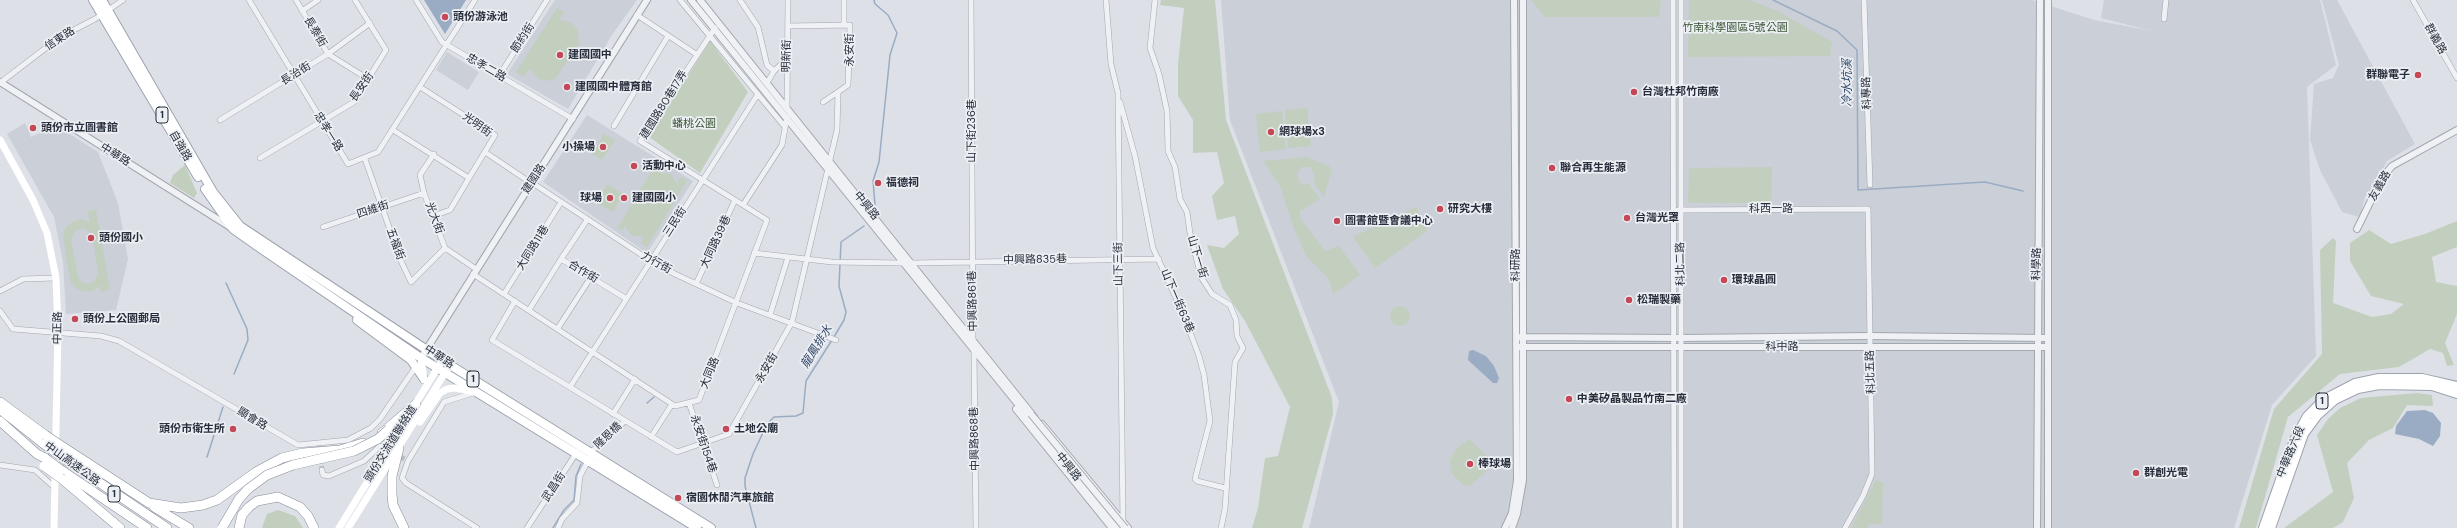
<!DOCTYPE html>
<meta charset="utf-8">
<style>
body{margin:0}
canvas{display:block;background:#dde0e6}
</style>
<canvas width="2457" height="528"></canvas>
<script>
const g = document.querySelector('canvas').getContext('2d');
g.lineJoin = 'round';
function fillPath(path, color) {
  g.fillStyle = color;
  g.fill(path, 'evenodd');
}
function toPath(rows) {
  const path = new Path2D();
  for (const r of rows) {
    if (r.length === 3) {
      path.moveTo(r[0] + r[2], r[1]);
      path.arc(r[0], r[1], r[2], 0, 2 * Math.PI);
      continue;
    }
    path.moveTo(r[0], r[1]);
    for (let i = 2; i < r.length; i += 2) path.lineTo(r[i], r[i + 1]);
  }
  return path;
}
function stroke(path, color, width, dash) {
  g.strokeStyle = color;
  g.lineWidth = width;
  g.lineCap = dash ? 'butt' : 'round';
  g.setLineDash(dash || []);
  g.stroke(path);
}
function write(font, color, halo, rows, align = 'center') {
  g.font = font + ' "DM Sans","Noto Sans TC",sans-serif';
  g.lineWidth = 3.5;
  g.setLineDash([]);
  g.textBaseline = 'middle';
  g.strokeStyle = halo;
  g.fillStyle = color;
  for (const [text, x, y, turn = 0] of rows) {
    g.save();
    g.translate(x, y);
    g.rotate((+turn || 0) * Math.PI / 180);
    g.textAlign = isNaN(turn) ? turn : align;
    if (halo) g.strokeText(text, 0, 0);
    g.fillText(text, 0, 0);
    g.restore();
  }
}
fillPath(toPath([
 [555,0,637,0,612,35,568,109,507,74],
 [1221,0,2032,0,2094,20,2152,31,2101,18,2104,0,2320,0,2336,65,2307,87,2316,356,2272,405,2234,528,1309,528,1339,402,1230,120],
 [2322,0,2337,0,2415,144,2387,161,2369,196,2365,196,2360,217,2342,212,2320,170,2310,140,2314,84,2333,78,2339,65],
 [447,52,479,72,468,90,436,70],
 [587,115,693,181,647,253,543,182],
 [25,123,31,137,57,126,98,152,118,203,128,259,116,310,66,314,63,262,54,217,7,134]
]), '#cbcfd7');
fillPath(toPath([
 [1161,0,1215,0,1226,120,1332,398,1333,414,1302,528,1252,528,1258,508,1265,458,1278,456,1290,407,1245,321,1223,289,1207,245,1224,248,1239,234,1235,216,1217,220,1212,196,1224,183,1217,152,1193,153,1193,120,1178,96,1178,64,1184,8,1160,5],
 [1531,0,1661,0,1659,17,1545,17],
 [1689,0,1750,0,1779,12,1832,42,1830,56,1688,57],
 [557,8,564,12,559,20,570,22,577,29,580,43,555,79,545,81,539,79,529,69,524,77,516,72],
 [710,41,748,92,700,173,649,137],
 [1307,108,1311,146,1288,148,1285,110],
 [1282,111,1286,149,1260,152,1256,114],
 [604,134,615,140,602,160,592,154],
 [1306,157,1329,166,1332,170,1324,197,1314,183,1315,175,1310,167,1302,167,1297,173,1299,181,1302,185,1308,183,1320,199,1300,211,1300,218,1325,251,1339,246,1360,275,1333,294,1329,279,1306,256,1293,226,1280,186,1263,161],
 [657,162,663,166,659,173,671,174,677,184,681,177,687,181,647,247,641,243,644,237,631,235,625,226,622,231,618,227],
 [185,165,197,193,194,198,170,183,173,175],
 [1772,167,1771,203,1688,203,1689,168],
 [607,184,623,194,613,212,596,203],
 [1416,207,1427,231,1375,268,1353,237],
 [96,210,110,290,101,292,99,286,94,290,84,292,76,288,70,281,63,235,65,229,72,222,81,219,90,222,88,211],
 [84,228,92,234,98,272,95,281,88,284,81,282,78,277,71,238,75,231],
 [2457,221,2457,247,2432,257,2436,282,2457,286,2457,314,2445,343,2454,365,2447,366,2443,353,2430,349,2399,367,2340,374,2288,417,2256,528,2239,528,2274,409,2322,354,2320,250,2333,238,2336,241,2333,303,2372,317,2391,314,2404,304,2371,296,2350,261,2350,243,2369,230,2391,244,2425,234],
 [1400,316,10],
 [2417,393,2432,395,2433,406,2407,405,2393,428,2369,440,2347,463,2354,498,2343,522,2333,528,2284,528,2333,492,2317,435,2328,419,2340,408,2361,398],
 [1469,439,1490,459,1491,467,1471,485,1465,486,1452,474,1450,461,1456,449],
 [1876,480,1883,483,1882,524,1869,524,1868,528,1851,528],
 [278,510,295,516,303,528,262,528,267,514]
]), '#c2cfbe');
fillPath(toPath([
 [424,0,466,0,445,34],
 [1473,350,1486,356,1494,366,1499,378,1497,383,1493,383,1468,360,1469,351],
 [2425,410,2433,413,2441,423,2440,436,2433,446,2419,439,2395,434,2396,426,2407,411]
]), '#9aacc4');
stroke(toPath([
 [874,0,875,4,888,15,897,33,890,55,879,162,873,181,875,205],
 [1773,0,1837,31,1857,50,1858,190,1985,182,2023,191],
 [226,283,247,329,248,340,234,374],
 [834,337,844,320,846,312,839,286,841,242,864,226],
 [647,403,654,397],
 [207,457,223,407],
 [553,528,564,510,574,500,576,476,581,464],
 [756,528,745,486,745,478,753,454,767,424,774,417,796,416,803,413,806,381,832,340]
]), '#9aacc4', 1.5);
stroke(toPath([
 [318,444,322,470],
 [380,446,408,461]
]), '#b9bcc4', 5, [5, 2.5]);
const minor = toPath([
 [249,0,348,164,378,152,475,0],
 [296,0,328,54,368,79],
 [416,0,442,42,573,119],
 [680,0,785,127],
 [740,0,758,27,767,65,774,71,767,83],
 [971,0,973,340],
 [1106,0,1111,64,1118,93,1123,524],
 [1155,0,1150,48,1159,74,1167,111,1168,151,1175,167,1180,199,1187,212,1190,233,1201,277,1212,294,1230,305,1236,320,1237,336,1243,348,1235,362,1225,509,1221,528],
 [1673,0,1674,528],
 [1681,0,1681,528],
 [1864,0,1870,185],
 [2413,0,2457,78],
 [302,11,318,0],
 [637,15,696,54],
 [2164,19,2166,0],
 [844,25,844,0],
 [715,28,640,141,743,205],
 [774,71,788,58],
 [499,76,547,0],
 [0,83,60,37,95,19,123,0],
 [823,102,838,92],
 [1120,102,1135,156,1153,248,1183,313,1199,356,1204,375,1210,421,1195,479,1197,481,1225,488],
 [787,109,788,0],
 [220,120,328,54,370,23],
 [614,126,668,36],
 [393,130,469,178,495,135,420,87],
 [485,152,531,183],
 [434,154,420,175,424,193,445,248,476,269],
 [260,158,354,102,368,79,386,50,355,0],
 [365,159,401,261,411,282,445,248],
 [531,182,651,261,675,274,737,303,836,340],
 [1678,210,1868,209,1872,474,1863,496,1845,528],
 [433,216,450,210,469,178],
 [587,220,561,259,625,298],
 [323,227,424,193],
 [754,253,832,262,903,263],
 [912,263,1159,259],
 [473,274,675,406,699,400,767,220,743,205,782,145,787,117],
 [696,284,735,200],
 [0,291,23,279,56,278],
 [504,294,561,202],
 [515,301,492,340,677,452,729,434,792,322,837,130,838,92,848,85,850,25,788,26],
 [529,310,561,259],
 [0,311,13,329,101,336,119,341,298,445,348,440,371,428,380,419,417,365],
 [770,315,788,257],
 [558,328,591,277],
 [974,351,976,528],
 [570,387,758,94],
 [473,393,444,402,408,461,402,478,406,483,477,528],
 [689,403,717,485],
 [613,414,635,379],
 [651,437,672,404],
 [591,452,625,421],
 [0,465,35,470,55,488],
 [322,470,323,475,329,476,364,461,380,446],
 [527,528,577,452],
 [558,528,562,519,577,503,580,476,589,459]
]);
const tertiary = toPath([
 [691,0,1118,528],
 [700,0,1034,417],
 [2048,0,2048,528],
 [0,82,230,227],
 [2357,229,2382,178,2392,166,2457,130],
 [1517,337,1681,338,1870,336,2047,338],
 [1516,347,2048,347],
 [421,358,647,0],
 [1016,409,1112,528],
 [1042,424,1128,528],
 [1505,528,1512,513,1517,480,1514,0],
 [1512,528,1517,514,1523,480,1523,0],
 [2037,528,2040,0]
]);
const primary = toPath([
 [93,0,198,177],
 [102,0,213,192,240,226,442,360,711,528],
 [205,189,233,229,257,246,421,358,697,528],
 [357,320,411,360,424,379],
 [2263,528,2294,440,2307,416,2324,399,2355,383,2379,378,2422,378,2457,386],
 [2271,528,2304,434,2318,415,2335,400,2358,389,2379,385,2432,386,2457,394]
]);
const motorway = toPath([
 [0,402,45,435],
 [1,410,44,444],
 [0,421,37,454,45,458],
 [382,433,416,404],
 [63,447,149,503,181,508,203,505,217,500,256,472,282,458,303,453,340,450,363,443],
 [399,448,392,476,392,494,393,505,404,528],
 [63,458,167,528],
 [61,470,147,528],
 [62,479,120,528],
 [154,507,189,528],
 [239,528,242,515,249,507,257,501,278,497,300,507,308,516,314,528]
]);
stroke(minor, '#a3a7af', 6);
stroke(tertiary, '#a3a7af', 8);
stroke(primary, '#9da4b0', 10);
stroke(motorway, '#858d9b', 10);
stroke(minor, '#eff1f4', 5);
stroke(tertiary, '#eff1f4', 6);
stroke(toPath([
 [0,140,33,200,47,233,56,278,58,328,54,528],
 [421,358,424,380],
 [420,422,440,393,447,389,455,388,475,392],
 [339,528,440,364],
 [348,528,450,365]
]), '#fff', 7);
stroke(primary, '#fff', 8);
stroke(motorway, '#fff', 9);
const tertiaryBridge = toPath([
 [1031,414,1125,528]
]);
const motorwayBridge = toPath([
 [45,435,63,447],
 [44,444,63,458],
 [45,458,61,470],
 [44,466,62,479],
 [222,528,239,499,248,489,267,475,293,465,354,451,378,439,389,429]
]);
stroke(tertiaryBridge, '#a3a7af', 8, []);
stroke(motorwayBridge, '#858d9b', 10, []);
stroke(tertiaryBridge, '#eff1f4', 6);
stroke(motorwayBridge, '#fff', 9);
for (const [x, y, r, color] of [
 [445,17,4,"#c44855"],
 [560,55,4,"#c44855"],
 [2418,75,4,"#c44855"],
 [567,87,4,"#c44855"],
 [1634,92,4,"#c44855"],
 [33,128,4,"#c44855"],
 [1271,132,4,"#c44855"],
 [603,147,4,"#c44855"],
 [634,166,4,"#c44855"],
 [1552,168,4,"#c44855"],
 [878,183,4,"#c44855"],
 [610,198,4,"#c44855"],
 [624,198,4,"#c44855"],
 [1440,209,4,"#c44855"],
 [1627,218,4,"#c44855"],
 [1337,221,4,"#c44855"],
 [91,238,4,"#c44855"],
 [1724,280,4,"#c44855"],
 [1629,300,4,"#c44855"],
 [75,319,4,"#c44855"],
 [1569,399,4,"#c44855"],
 [233,429,4,"#c44855"],
 [726,429,4,"#c44855"],
 [1470,464,4,"#c44855"],
 [2136,473,4,"#c44855"],
 [678,498,4,"#c44855"]
]) {
  const dot = new Path2D();
  dot.arc(x, y, r, 0, 2 * Math.PI);
  g.fillStyle = color;
  g.fill(dot);
  stroke(dot, '#eceff3', 1.5);
}
for (const [x, y, w] of [
 [162,115,12],
 [473,379,12],
 [2322,401,12],
 [114,494,12]
]) {
  const box = new Path2D();
  box.roundRect(x - w / 2, y - 8, w, 16, 3);
  g.fillStyle = '#eceff3';
  g.fill(box);
  stroke(box, '#272d3b', 1);
}
write('bold 10px', '#272d3b', null, [
 ["1",162,115],
 ["1",473,379],
 ["1",2322,401],
 ["1",114,494]
]);
write('bold 11px', '#272d3b', '#eceff3', [
 ["頭份游泳池",453,17],
 ["建國國中",568,55],
 ["群聯電子",2410,75,"right"],
 ["建國國中體育館",575,87],
 ["台灣杜邦竹南廠",1642,92],
 ["頭份市立圖書館",41,128],
 ["網球場x3",1279,132],
 ["小操場",595,147,"right"],
 ["活動中心",642,166],
 ["聯合再生能源",1560,168],
 ["福德祠",886,183],
 ["球場",602,198,"right"],
 ["建國國小",632,198],
 ["研究大樓",1448,209],
 ["台灣光罩",1635,218],
 ["圖書館暨會議中心",1345,221],
 ["頭份國小",99,238],
 ["環球晶圓",1732,280],
 ["松瑞製藥",1637,300],
 ["頭份上公園郵局",83,319],
 ["中美矽晶製品竹南二廠",1577,399],
 ["頭份市衛生所",225,429,"right"],
 ["土地公廟",734,429],
 ["棒球場",1478,464],
 ["群創光電",2144,473],
 ["宿園休閒汽車旅館",686,498]
], 'left');
write('11px', '#3a5636', '#eceff3', [
 ["竹南科學園區5號公園",1735,28],
 ["蟠桃公園",694,124]
]);
write('11px', '#272d3b', '#eceff3', [
 ["長泰街",315,32,59],
 ["節約街",523,38,-57],
 ["信東路",60,39,-33],
 ["群義路",2435,39,61],
 ["永安街",850,50,-90],
 ["明新街",787,56,-89],
 ["忠孝二路",486,68,30],
 ["長治街",296,74,-32],
 ["長安街",362,87,-55],
 ["科專路",1867,93,-92],
 ["建國路80巷17弄",664,105,-58],
 ["光明街",477,125,36],
 ["山下街236巷",972,131,-90],
 ["忠孝一路",328,132,58],
 ["自強路",180,146,60],
 ["中華路",115,155,32],
 ["建國路",534,179,-57],
 ["友義路",2380,186,-60],
 ["中興路",866,206,51],
 ["科西一路",1771,209],
 ["四維街",373,210,-19],
 ["光大街",434,218,69],
 ["三民街",675,222,-57],
 ["大同路39巷",716,242,-65],
 ["五福街",395,244,70],
 ["大同路11巷",533,248,-58],
 ["山下一街",1197,257,73],
 ["中興路835巷",1035,260,-1],
 ["力行街",656,263,29],
 ["山下三街",1119,264,-91],
 ["科北二路",1681,264,-91],
 ["科學路",2037,264,-89],
 ["科研路",1516,265,-90],
 ["合作街",583,272,31],
 ["中興路861巷",973,301,-91],
 ["山下一街63巷",1177,301,67],
 ["中正路",58,328,-89],
 ["科中路",1782,347],
 ["中華路",439,357,33],
 ["永安街",767,368,-60],
 ["科北五路",1871,372,-92],
 ["大同路",710,373,-68],
 ["顯會路",252,419,31],
 ["隆恩橋",608,436,-43],
 ["中興路868巷",975,439,-91],
 ["頭份交流道聯絡道",391,444,-58],
 ["永安街154巷",703,444,71],
 ["中華路六段",2291,452,-67],
 ["中山高速公路",72,464,36],
 ["中興路",1068,467,51],
 ["武昌街",554,487,-57]
]);
write('italic 12px', '#354a6c', '#eceff3', [
 ["冷水坑溪",1848,83,-90],
 ["龍鳳排水",817,347,-58]
]);
</script>
